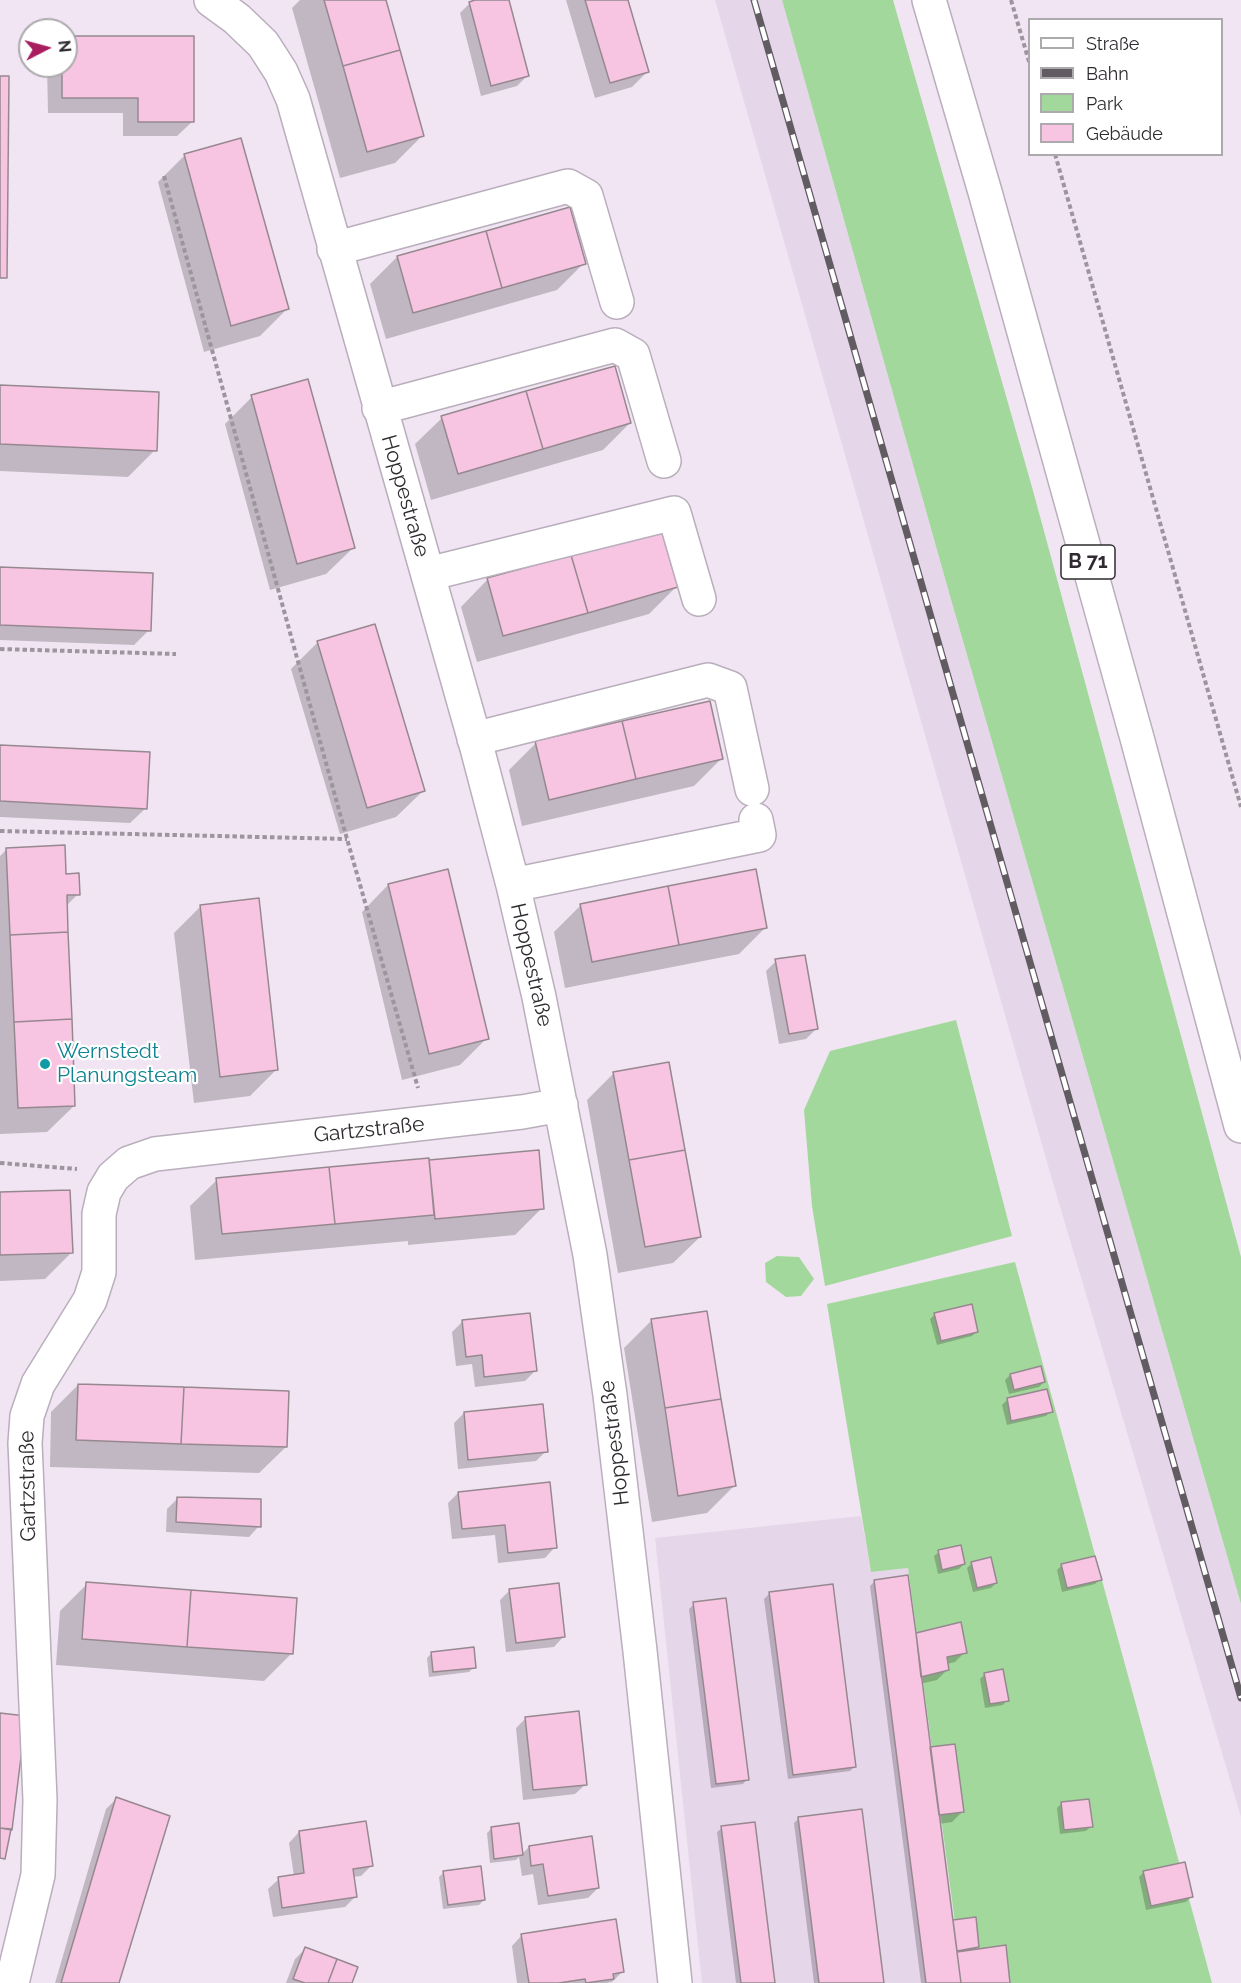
<!DOCTYPE html>
<meta charset="utf-8">
<style>
body{margin:0}
#map{position:relative;width:1241px;height:1983px;overflow:hidden;background:#f1e5f3;font-family:Raleway,sans-serif}
canvas{display:block}
.legend{position:absolute;left:1028px;top:18px;width:195px;height:138px;box-sizing:border-box;background:#fff;border:2px solid #acaaac;margin:0;padding:8px 10px;list-style:none;font-size:18px;color:#2f2b30}
.legend li{display:flex;align-items:center;gap:12px;height:30px}
.legend b{width:30px;border:2px solid #acaaac}
.north{position:absolute;left:18px;top:18px;width:60px;height:60px;box-sizing:border-box;background:#fff;border:2px solid #acaaac;border-radius:50%;rotate:84deg;font-size:16px;font-weight:700;line-height:24px;text-align:center;color:#2f2b30}
.north::after{content:'';display:block;margin:auto;width:21px;height:27px;background:#a81d60;clip-path:polygon(50% 0,100% 100%,50% 72%,0 100%)}
</style>
<div id="map">
<canvas width="1241" height="1983"></canvas>
<ul class="legend">
<li><b style="height:8px;background:#fff"></b>Straße</li>
<li><b style="height:8px;background:#615b62"></b>Bahn</li>
<li><b style="height:16px;background:#a3d89c"></b>Park</li>
<li><b style="height:16px;background:#f7c5e2"></b>Gebäude</li>
</ul>
<div class="north">N</div>
</div>
<script>
const g = document.querySelector('canvas').getContext('2d');
g.lineJoin = 'round';
function fillPath(path, color) {
  g.fillStyle = color;
  g.fill(path, 'evenodd');
}
function toPath(rows) {
  const path = new Path2D();
  for (const r of rows) {
    path.moveTo(r[0], r[1]);
    for (let i = 2; i < r.length; i += 2) path.lineTo(r[i], r[i + 1]);
  }
  return path;
}
function stroke(path, color, width, dash) {
  g.strokeStyle = color;
  g.lineWidth = width;
  g.lineCap = dash ? 'butt' : 'round';
  g.setLineDash(dash || []);
  g.stroke(path);
}
function write(font, color, halo, rows, align = 'center') {
  g.font = font + ' Raleway,sans-serif';
  g.lineWidth = 4.5;
  g.setLineDash([]);
  g.textBaseline = 'middle';
  g.strokeStyle = halo;
  g.fillStyle = color;
  for (const [text, x, y, turn = 0] of rows) {
    g.save();
    g.translate(x, y);
    g.rotate((+turn || 0) * Math.PI / 180);
    g.textAlign = isNaN(turn) ? turn : align;
    if (halo) g.strokeText(text, 0, 0);
    g.fillText(text, 0, 0);
    g.restore();
  }
}
fillPath(toPath([
 [715,0,782,0,950,596,1241,1604,1241,1817,1051,1176],
 [861,1516,871,1572,908,1568,963,1983,702,1983,655,1538]
]), '#e6d6ea');
fillPath(toPath([
 [782,0,893,0,1032,487,1241,1257,1241,1604,950,596],
 [956,1020,1012,1236,825,1286,812,1206,804,1110,830,1051],
 [777,1256,799,1257,814,1279,801,1296,786,1297,766,1282,765,1263],
 [1015,1262,1212,1983,963,1983,908,1568,871,1572,827,1304]
]), '#a3d89c');
fillPath(toPath([
 [300,0,384,0,422,136,395,163,340,178,292,8],
 [481,0,507,0,527,76,517,86,481,96,460,13,470,3],
 [566,0,626,0,648,71,632,87,595,98],
 [66,37,193,121,177,136,123,136,123,113,48,113,47,66,66,66],
 [184,156,287,309,260,336,204,352,158,182],
 [397,257,584,263,557,290,386,339,370,284],
 [0,386,155,450,128,477,0,471],
 [252,397,353,548,326,574,270,590,225,424],
 [442,418,630,423,603,450,431,500,415,444],
 [660,531,676,587,649,614,477,662,461,607,487,580],
 [0,568,149,630,134,645,0,640],
 [318,642,423,791,396,817,340,834,291,669],
 [536,743,721,759,694,786,522,826,509,770],
 [0,746,146,808,130,823,0,817],
 [7,849,64,875,78,894,66,906,74,1106,47,1132,0,1134,0,856],
 [388,885,487,1038,460,1065,402,1080,362,912],
 [581,905,766,927,739,954,565,988,554,932],
 [201,906,276,1070,250,1096,194,1103,174,933],
 [776,961,816,1029,806,1039,779,1044,766,971],
 [614,1073,700,1237,673,1263,618,1273,587,1100],
 [537,1152,542,1208,515,1235,408,1245,408,1241,195,1260,190,1206,217,1180],
 [0,1194,72,1252,45,1279,0,1281],
 [935,1314,977,1331,972,1336,937,1345,930,1319],
 [651,1321,734,1486,707,1513,652,1522,624,1348],
 [462,1322,535,1371,525,1381,475,1387,472,1364,456,1366,452,1332],
 [1010,1375,1044,1382,1039,1387,1009,1394,1005,1380],
 [78,1385,286,1447,259,1473,50,1467,51,1412],
 [1046,1391,1051,1411,1046,1416,1007,1425,1002,1405,1007,1400],
 [464,1413,546,1451,536,1461,458,1469,454,1423],
 [458,1493,555,1547,545,1558,498,1563,495,1535,452,1539,448,1503],
 [178,1498,259,1526,249,1537,166,1532,167,1509],
 [939,1552,964,1564,959,1569,938,1574,934,1556],
 [972,1563,996,1583,991,1588,973,1592,967,1568],
 [1062,1565,1100,1579,1095,1584,1062,1592,1057,1570],
 [875,1581,914,1636,965,1652,955,1662,947,1664,947,1670,937,1680,920,1684,929,1750,962,1812,952,1822,939,1824,951,1922,974,1919,978,1947,973,1951,1009,1983,921,1983,870,1586],
 [87,1584,291,1654,264,1681,56,1665,60,1611],
 [510,1590,564,1636,554,1647,506,1652,500,1600],
 [769,1594,855,1766,850,1771,788,1779,764,1599],
 [694,1604,747,1779,743,1784,711,1788,689,1609],
 [432,1653,474,1667,469,1672,429,1677,427,1658],
 [985,1674,1007,1700,1003,1705,985,1708,980,1679],
 [526,1718,586,1784,575,1794,523,1800,516,1728],
 [116,1799,118,1983,55,1983,106,1809],
 [1061,1804,1091,1826,1086,1831,1060,1834,1057,1808],
 [799,1818,883,1983,814,1983,794,1823],
 [492,1828,521,1855,529,1847,598,1888,588,1898,538,1905,533,1874,522,1876,519,1857,516,1860,490,1863,487,1833],
 [722,1828,773,1983,736,1983,717,1832],
 [299,1832,371,1866,361,1876,352,1877,355,1897,345,1907,273,1917,268,1889,279,1879,294,1876,289,1843],
 [444,1872,484,1900,479,1905,443,1909,439,1877],
 [1144,1872,1191,1897,1186,1902,1146,1910,1139,1877],
 [522,1935,623,1971,612,1982,607,1983,517,1983,512,1946],
 [305,1949,350,1983,286,1983,295,1959]
]), '#0003');
const building = toPath([
 [324,0,386,0,400,50,343,66,324,0],
 [475,0,509,0,529,76,491,86,469,2,475,0],
 [585,0,628,0,649,72,610,83,585,0],
 [66,36,194,36,194,122,138,122,138,98,62,98,62,66,66,66,66,36],
 [400,50,424,136,367,152,343,66,400,50],
 [0,76,9,76,7,278,0,278,0,76],
 [241,138,289,309,231,326,184,154,241,138],
 [570,207,586,264,502,288,486,231,570,207],
 [486,231,502,288,413,313,397,256,486,231],
 [615,366,631,423,543,449,526,391,615,366],
 [308,379,355,548,297,564,251,395,308,379],
 [0,385,159,392,157,451,0,444,0,385],
 [526,391,543,449,458,474,441,416,526,391],
 [661,529,678,587,588,613,571,555,661,529],
 [571,555,588,613,503,636,487,578,571,555],
 [0,567,153,573,151,631,0,625,0,567],
 [375,624,425,791,367,808,317,641,375,624],
 [710,701,723,759,636,779,622,721,710,701],
 [622,721,636,779,549,800,535,741,622,721],
 [0,745,150,752,147,809,0,801,0,745],
 [65,845,66,874,79,873,80,895,67,895,68,932,10,935,6,848,65,845],
 [448,869,489,1039,429,1054,388,884,448,869],
 [756,869,767,928,679,945,668,886,756,869],
 [668,886,679,945,592,962,580,904,668,886],
 [259,898,278,1070,220,1077,200,905,259,898],
 [68,932,72,1019,14,1022,10,935,68,932],
 [805,955,818,1029,789,1034,775,959,805,955],
 [72,1019,75,1106,18,1108,14,1022,72,1019],
 [669,1062,685,1150,629,1160,613,1072,669,1062],
 [539,1150,544,1209,435,1219,429,1160,539,1150],
 [685,1150,701,1237,645,1247,629,1160,685,1150],
 [429,1158,434,1215,335,1224,329,1167,429,1158],
 [329,1167,335,1224,222,1234,216,1178,329,1167],
 [70,1190,73,1253,0,1255,0,1192,70,1190],
 [972,1304,978,1332,941,1341,934,1313,972,1304],
 [707,1311,721,1399,665,1408,651,1319,707,1311],
 [530,1313,537,1371,484,1377,482,1355,466,1357,462,1320,530,1313],
 [1041,1366,1045,1382,1014,1390,1010,1374,1041,1366],
 [78,1384,184,1387,181,1444,76,1440,78,1384],
 [184,1387,289,1391,287,1447,181,1444,184,1387],
 [1047,1389,1053,1412,1011,1421,1007,1398,1047,1389],
 [721,1399,736,1486,678,1496,665,1408,721,1399],
 [543,1404,548,1452,468,1460,464,1412,543,1404],
 [550,1482,557,1548,508,1553,505,1525,462,1529,458,1492,550,1482],
 [177,1497,261,1499,261,1527,176,1522,177,1497],
 [961,1545,965,1564,942,1570,938,1550,961,1545],
 [1095,1556,1102,1580,1067,1588,1061,1564,1095,1556],
 [991,1557,997,1583,977,1588,971,1562,991,1557],
 [908,1575,916,1633,961,1983,926,1983,874,1580,908,1575],
 [86,1582,191,1590,187,1647,82,1639,86,1582],
 [559,1583,565,1637,516,1643,509,1589,559,1583],
 [833,1584,856,1767,793,1775,769,1592,833,1584],
 [191,1590,297,1598,293,1654,187,1647,191,1590],
 [726,1598,749,1780,716,1784,693,1602,726,1598],
 [961,1622,967,1653,947,1657,949,1670,921,1677,916,1633,961,1622],
 [474,1647,476,1668,433,1672,431,1652,474,1647],
 [1003,1669,1009,1701,990,1704,984,1673,1003,1669],
 [579,1711,587,1785,533,1790,525,1717,579,1711],
 [0,1713,26,1716,12,1830,0,1828,0,1713],
 [955,1744,964,1812,939,1815,930,1747,955,1744],
 [116,1797,170,1816,119,1983,61,1983,116,1797],
 [1089,1799,1093,1827,1064,1830,1061,1802,1089,1799],
 [862,1809,884,1983,819,1983,798,1817,862,1809],
 [366,1821,373,1866,353,1869,357,1897,282,1908,278,1877,304,1873,299,1831,366,1821],
 [755,1822,775,1983,741,1983,721,1826,755,1822],
 [519,1823,523,1855,494,1859,491,1827,519,1823],
 [0,1828,11,1829,5,1859,0,1858,0,1828],
 [592,1836,599,1888,548,1896,543,1864,531,1866,529,1846,592,1836],
 [1185,1862,1193,1897,1151,1906,1143,1871,1185,1862],
 [481,1866,485,1900,448,1905,443,1871,481,1866],
 [976,1917,979,1947,957,1951,953,1920,976,1917],
 [616,1919,624,1972,613,1974,614,1979,586,1983,585,1979,559,1983,529,1983,521,1934,616,1919],
 [1006,1945,1010,1983,961,1983,957,1952,1006,1945],
 [305,1947,337,1959,328,1983,305,1983,293,1979,305,1947],
 [337,1959,358,1967,352,1983,328,1983,337,1959]
]);
fillPath(building, '#f7c5e2');
stroke(building, '#978890', 1.5);
const minor = toPath([
 [211,0,237,19,263,44,281,72,293,99,477,748,513,885,539,997,590,1255,610,1395,640,1651,675,1983],
 [334,249,568,186,586,196,617,302],
 [379,408,615,345,633,355,664,461],
 [428,574,674,513,699,599],
 [474,739,708,680,730,688,752,789],
 [513,885,759,835,756,820],
 [12,1983,38,1875,40,1800,25,1443,27,1416,38,1384,90,1300,99,1272,99,1214,104,1192,113,1177,129,1163,155,1154,522,1112,561,1105]
]);
const major = toPath([
 [929,0,985,192,1137,738,1241,1126]
]);
stroke(minor, '#b9aebb', 36);
stroke(major, '#b9aebb', 36);
stroke(toPath([
 [1011,0,1030,65],
 [1055,154,1241,807],
 [164,176,347,839,418,1088],
 [0,649,176,654],
 [0,831,347,839],
 [0,1163,77,1169]
]), '#9d949f', 4, [4.5, 3]);
stroke(minor, '#fff', 33);
stroke(major, '#fff', 33);
const rail = toPath([
 [754,0,1241,1698]
]);
stroke(rail, '#615b62', 7);
stroke(rail, '#fff', 4.5, [14]);
for (const [x, y, r, color] of [
 [45,1064,6,"#0f9aa8"]
]) {
  const dot = new Path2D();
  dot.arc(x, y, r, 0, 2 * Math.PI);
  g.fillStyle = color;
  g.fill(dot);
  stroke(dot, '#fff', 2);
}
for (const [x, y, w] of [
 [1088,562,54]
]) {
  const box = new Path2D();
  box.roundRect(x - w / 2, y - 17, w, 34, 4.5);
  g.fillStyle = '#fff';
  g.fill(box);
  stroke(box, '#2f2b30', 1.5);
}
write('bold 20px', '#2f2b30', null, [
 ["B 71",1088,562]
]);
write('21px', '#2f2b30', '#fff', [
 ["Hoppestraße",405,496,74],
 ["Hoppestraße",531,965,77],
 ["Gartzstraße",369,1130,-6],
 ["Hoppestraße",615,1443,-97],
 ["Gartzstraße",28,1486,-91]
]);
write('21px', '#0d838f', '#fff', [
 ["Wernstedt",57,1052],
 ["Planungsteam",57,1076]
], 'left');
</script>
